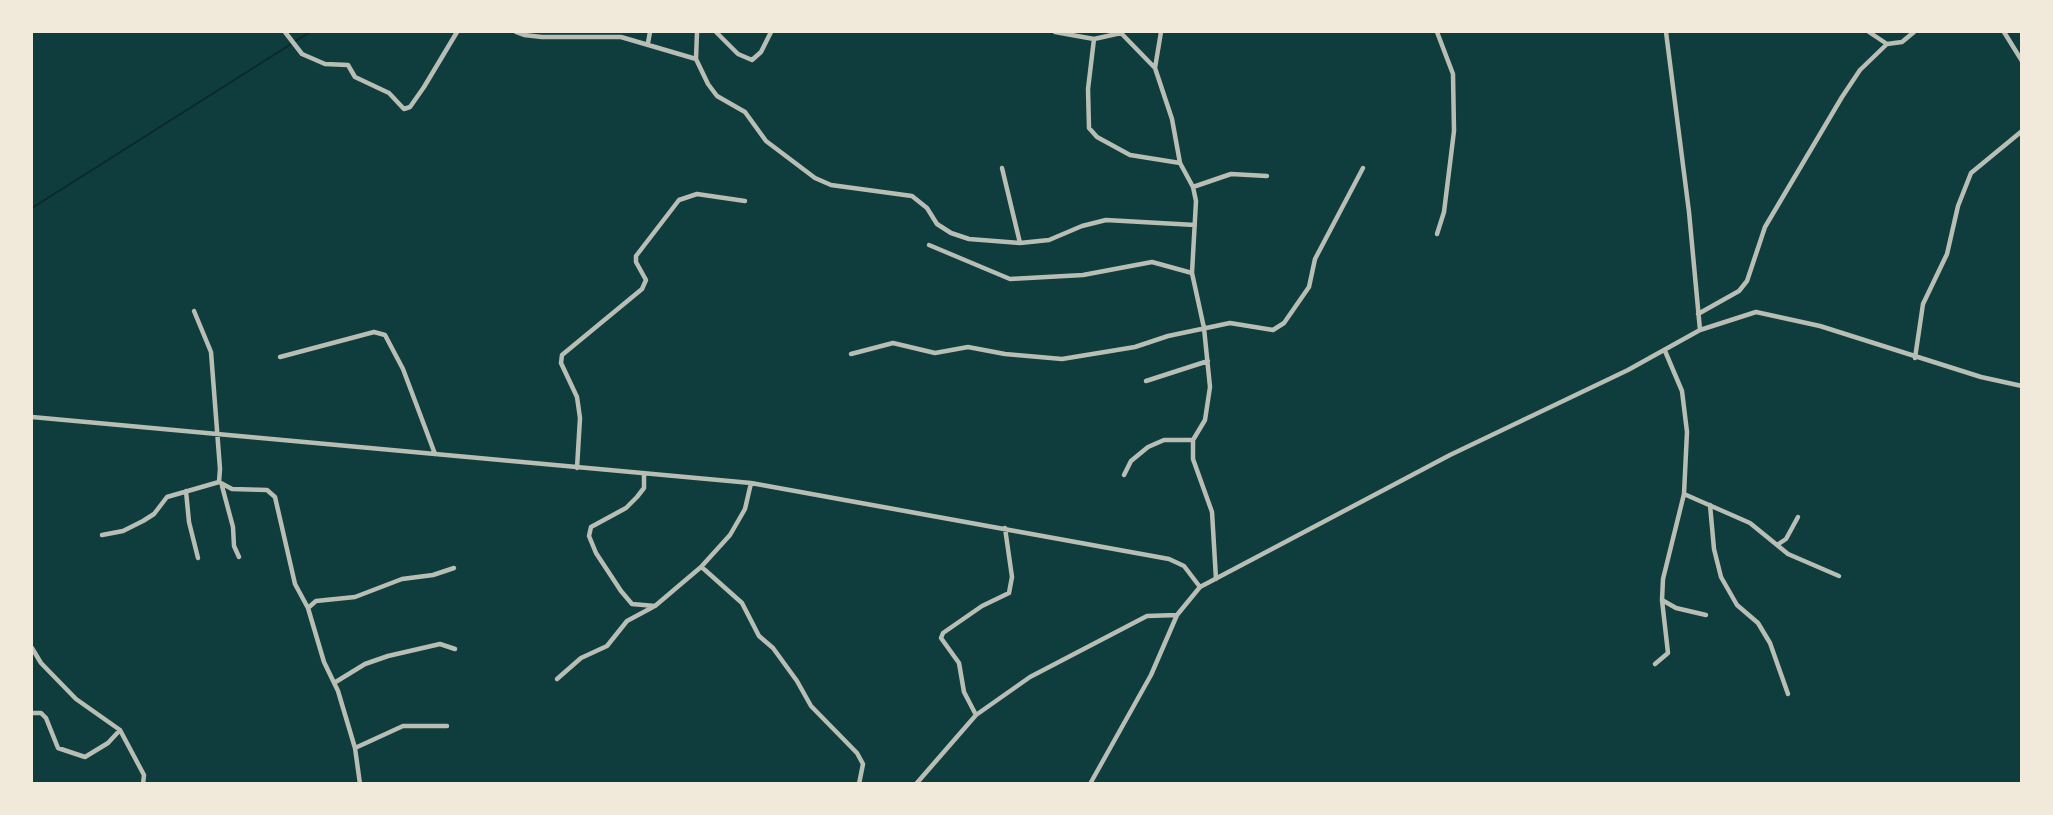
<!DOCTYPE html>
<style>
body{margin:0}
#map{position:relative;width:2053px;height:815px;overflow:hidden;background:#0f3d3e;font-family:"IBM Plex Serif",serif}
canvas{display:block}
.frame{position:absolute;inset:0;border:33px solid #f1e9da;pointer-events:none}
</style>
<div id="map">
<canvas width="2053" height="815"></canvas>
<div class="frame"></div>
</div>
<script>
const g = document.querySelector('canvas').getContext('2d');
g.lineJoin = 'round';
function toPath(rows) {
  const path = new Path2D();
  for (const r of rows) {
    path.moveTo(r[0], r[1]);
    for (let i = 2; i < r.length; i += 2) path.lineTo(r[i], r[i + 1]);
  }
  return path;
}
function stroke(path, color, width, dash) {
  g.strokeStyle = color;
  g.lineWidth = width;
  g.lineCap = dash ? 'butt' : 'round';
  g.setLineDash(dash || []);
  g.stroke(path);
}
stroke(toPath([
 [32,208,310,32]
]), '#0a2a2b', 2);
stroke(toPath([
 [285,32,302,54,325,64,348,65,355,77,389,93,404,109,410,107,424,87,457,32],
 [516,32,524,35,542,37,621,37,696,59],
 [697,32,696,59,708,84,717,96,745,112,766,141,815,178,831,185,912,196,927,208,937,224,951,233,969,239,1020,243,1049,240,1082,226,1106,220,1195,225],
 [716,32,738,54,752,60,761,52,771,32],
 [1055,32,1094,39],
 [1120,32,1155,68,1172,119,1180,163,1193,187,1196,201,1192,273,1204,328,1210,387,1205,420,1193,440,1193,459,1212,512,1216,579],
 [1437,32,1453,74,1454,131,1444,212,1437,234],
 [1666,32,1689,212,1700,330],
 [2004,32,2022,61],
 [1121,33,1094,39,1088,89,1089,128,1097,137,1130,155,1180,163],
 [648,43,650,32],
 [1887,44,1902,42,1914,32],
 [1155,68,1161,32],
 [1002,168,1020,243],
 [1193,187,1231,174,1267,176],
 [929,245,1010,279,1083,275,1152,262,1192,273],
 [194,311,211,352,220,469,219,482,232,489,267,490,275,497,295,584,308,608,324,662,338,691,355,748,360,784],
 [1698,314,1739,291,1747,281,1765,227,1842,97,1860,70,1887,44,1869,32],
 [1665,351,1682,391,1687,432,1684,494,1750,523,1777,545,1786,539,1798,517],
 [851,354,893,343,935,353,968,347,1005,354,1062,359,1135,347,1168,336,1230,323,1273,330,1284,323,1309,287,1315,259,1363,168],
 [280,357,374,332,385,335,403,369,435,454],
 [1915,358,1923,304,1947,254,1958,206,1971,173,2022,131],
 [1146,381,1208,361],
 [32,417,751,483,1169,559,1184,566,1200,587],
 [577,468,580,418,577,397,561,363,562,355,642,289,646,280,636,262,636,256,679,200,697,194,745,201],
 [644,473,644,488,637,497,626,508,591,527,589,536,596,553,621,591,632,604,655,606,701,567,705,570,742,603,759,636,773,648,797,681,811,706,857,753,863,764,859,784],
 [1124,475,1131,461,1148,447,1164,440,1193,440],
 [222,486,233,527,234,546,239,557],
 [186,491,189,522,198,558],
 [1710,505,1714,549,1721,577,1737,605,1758,623,1770,643,1788,694],
 [102,535,123,531,143,521,154,514,167,497,219,482],
 [1777,545,1788,554,1839,576],
 [701,567,730,535,745,509,751,483],
 [1662,600,1676,608,1706,615],
 [308,608,316,601,355,597,402,579,433,575,454,568],
 [32,648,41,663,76,699,120,730,144,775,143,784],
 [1655,664,1668,653,1662,600,1663,579,1684,494],
 [557,679,581,658,607,646,627,621,653,607],
 [334,683,365,664,388,656,440,644,455,649],
 [32,713,41,713,46,718,58,748,85,757,108,743,120,730],
 [976,715,964,692,959,663,941,638,943,633,982,606,1009,593,1012,577,1005,528],
 [355,748,403,726,447,726],
 [916,784,976,715,1030,677,1147,616,1177,615],
 [1090,784,1151,675,1177,615,1200,587,1450,455,1628,370,1700,330,1756,312,1820,326,1981,377,2022,386]
]), '#b8beb3', 4.5);
</script>
